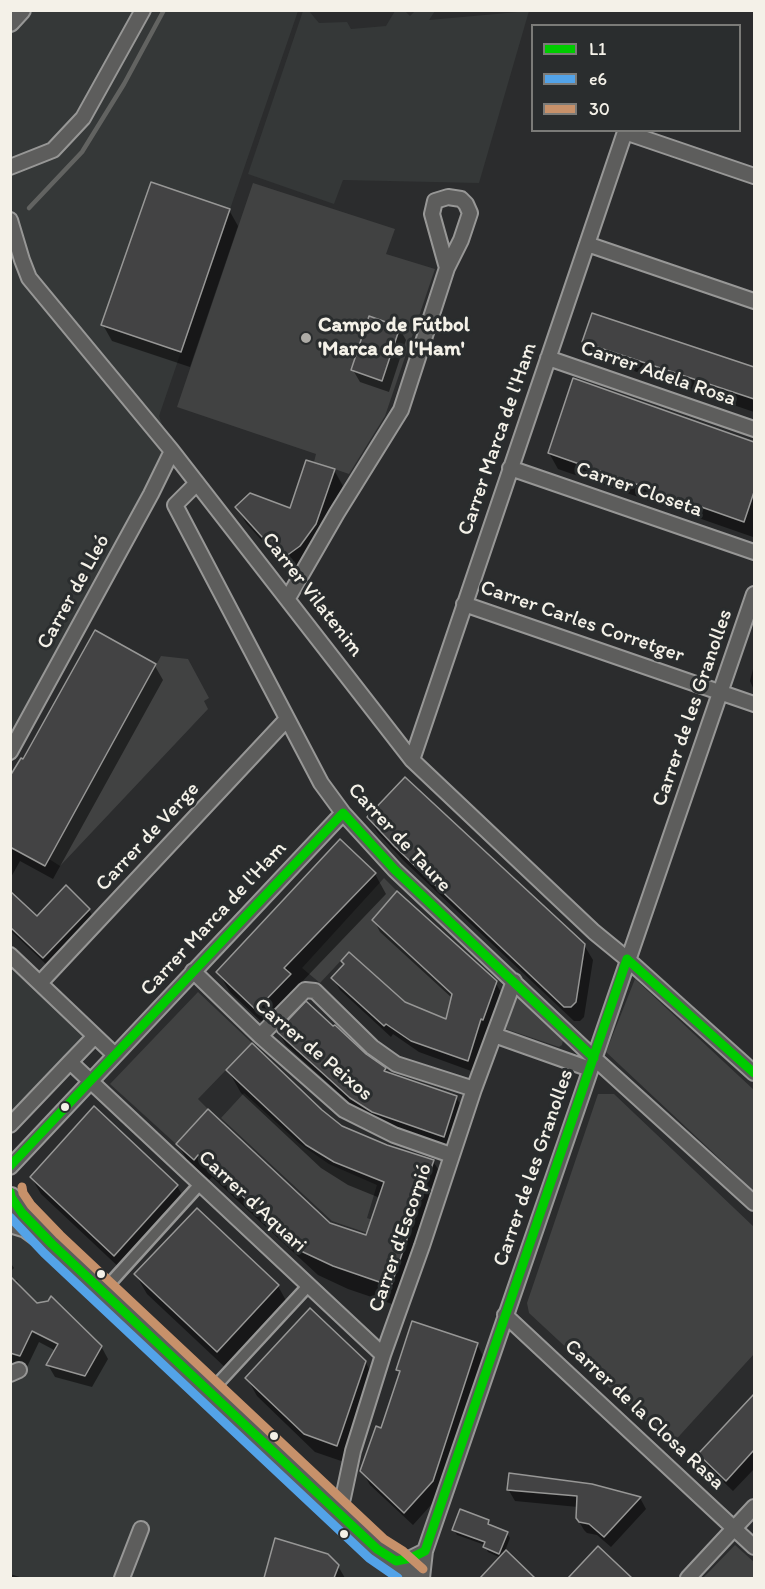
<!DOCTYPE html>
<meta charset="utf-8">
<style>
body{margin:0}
#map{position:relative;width:765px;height:1589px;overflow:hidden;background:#2b2c2d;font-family:Itim,sans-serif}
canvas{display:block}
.frame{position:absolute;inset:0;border:12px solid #f4f1e8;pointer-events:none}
.legend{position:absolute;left:531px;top:24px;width:210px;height:108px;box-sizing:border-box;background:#2a2d2e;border:2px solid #7b7b78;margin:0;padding:8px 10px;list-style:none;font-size:18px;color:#f4f1e8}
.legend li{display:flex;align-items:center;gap:12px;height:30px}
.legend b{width:30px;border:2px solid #7b7b78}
</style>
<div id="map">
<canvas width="765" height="1589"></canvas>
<div class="frame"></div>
<ul class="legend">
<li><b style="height:8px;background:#0c0"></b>L1</li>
<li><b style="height:8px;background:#53a3e8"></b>e6</li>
<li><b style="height:8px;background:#c7916a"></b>30</li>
</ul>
</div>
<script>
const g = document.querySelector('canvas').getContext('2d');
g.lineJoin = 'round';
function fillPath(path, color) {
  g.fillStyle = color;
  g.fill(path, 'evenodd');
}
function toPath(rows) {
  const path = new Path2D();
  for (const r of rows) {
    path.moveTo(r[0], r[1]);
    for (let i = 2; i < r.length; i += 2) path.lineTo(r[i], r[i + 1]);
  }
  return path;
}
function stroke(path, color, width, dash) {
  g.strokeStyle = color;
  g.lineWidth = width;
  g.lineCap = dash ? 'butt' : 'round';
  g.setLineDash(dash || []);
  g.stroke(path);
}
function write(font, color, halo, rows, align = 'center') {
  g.font = font + ' Itim,sans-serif';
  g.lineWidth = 6;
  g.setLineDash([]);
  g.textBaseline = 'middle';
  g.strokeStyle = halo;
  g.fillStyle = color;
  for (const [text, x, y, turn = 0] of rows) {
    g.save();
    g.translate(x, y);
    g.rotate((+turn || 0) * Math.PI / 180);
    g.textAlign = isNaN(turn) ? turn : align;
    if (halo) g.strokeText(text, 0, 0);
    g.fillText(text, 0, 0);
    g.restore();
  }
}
fillPath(toPath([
 [11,11,298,11,159,416,172,451,11,752],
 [303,11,309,11,319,23,347,22,351,29,386,26,395,11,405,11,410,16,415,11,435,11,429,20,529,11,479,183,343,180,334,204,248,174],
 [10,954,96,1036,10,1129],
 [10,1196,405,1578,11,1578]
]), '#353838');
fillPath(toPath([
 [253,183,395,229,386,254,435,269,385,416,349,474,314,462,316,454,177,407],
 [161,656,188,659,209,698,204,701,208,709,60,866,49,859],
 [384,878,397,891,372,920,452,994,449,1008,483,1020,477,1032,405,1002,349,952,320,983,302,968],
 [635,979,754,1090,754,1191,606,1052],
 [198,992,252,1043,198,1099,208,1109,176,1144,110,1084],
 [518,998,563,1040,562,1045,559,1047,506,1029,515,999],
 [244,1093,300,1144,329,1164,377,1185,367,1218,409,1233,405,1246,332,1221,221,1118],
 [598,1094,614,1094,754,1227,754,1354,671,1445,529,1313,527,1303],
 [735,1545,754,1562,754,1578,703,1578]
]), '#414242');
fillPath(toPath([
 [229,210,238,226,190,367,112,341,103,325],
 [593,314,754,369,754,412,593,357,584,342],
 [399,328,406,340,389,392,360,382,353,370],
 [574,380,754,444,753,537,558,469,549,453],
 [334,470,343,486,324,540,309,562,292,574,246,523,237,507,291,510],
 [96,632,155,666,163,680,53,879,20,861,10,879,10,780],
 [754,665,754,690,750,681],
 [369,817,584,945,593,960,584,1017,580,1021,574,1021,404,861,377,832],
 [375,874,386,894,297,987,301,994,269,1029,230,992,218,972],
 [10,893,37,918,89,910,95,920,50,968,10,930],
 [374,920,495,982,502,994,490,1031,488,1030,474,1072,419,1052,393,1034,391,1037,340,990,333,978,404,1003,447,1021,452,998,380,932],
 [278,1032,365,1055,385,1069,387,1074,456,1097,464,1111,451,1149,381,1125,359,1111,286,1045],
 [228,1070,342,1127,387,1146,433,1161,447,1184,404,1308,348,1289,318,1275,212,1177,207,1182,191,1167,178,1144,329,1224,367,1237,380,1198,348,1185,321,1168,241,1093],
 [94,1108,177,1186,187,1203,124,1272,41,1194,31,1177],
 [10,1262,14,1268,10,1272],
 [136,1275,278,1286,289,1306,229,1371,147,1294],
 [10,1280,17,1280,24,1292,36,1305,101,1346,108,1359,92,1387,55,1377,48,1365,56,1351,39,1342,27,1367,10,1362],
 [477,1344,484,1358,440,1495,413,1525,370,1485,362,1471,382,1430,401,1375,397,1369],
 [365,1361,375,1380,347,1463,315,1452,257,1396,247,1378],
 [749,1402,754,1407,754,1469,733,1491,707,1466,700,1455],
 [508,1489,640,1498,646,1509,611,1547,597,1535,587,1533,584,1530,577,1518,578,1507,515,1501],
 [488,1521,492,1527,507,1533,510,1538,505,1551,533,1578,482,1578,501,1558,488,1552,485,1545,457,1535,454,1530],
 [276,1540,338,1566,345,1578,265,1578],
 [598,1549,630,1578,570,1578],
 [10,1574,23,1578,10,1578]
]), '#0007');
stroke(toPath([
 [29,208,82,152,124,84,164,10]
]), '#626361', 4.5);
const building = toPath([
 [151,182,230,209,181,352,101,325,151,182],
 [592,313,754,367,754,399,582,342,592,313],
 [369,316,400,327,382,381,351,370,369,316],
 [573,378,754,442,754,492,744,522,548,453,573,378],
 [306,460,335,469,316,524,300,546,282,559,235,507,250,493,290,508,306,460],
 [95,630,156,664,45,866,10,847,10,776,21,758,23,759,95,630],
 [405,777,585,944,576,1002,571,1007,564,1007,394,846,367,817,405,777],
 [340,839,376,873,284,968,291,974,256,1010,216,972,340,839],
 [66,885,90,909,43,958,10,927,10,891,37,916,66,885],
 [397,891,497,981,483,1020,481,1019,468,1061,411,1041,386,1024,384,1026,331,978,344,964,341,961,349,952,405,1002,446,1019,452,994,372,920,397,891],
 [306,1001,333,1026,335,1025,366,1054,386,1068,384,1071,457,1096,444,1137,372,1112,350,1098,277,1032,306,1001],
 [252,1043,322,1110,342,1126,387,1145,434,1160,391,1286,333,1266,303,1252,198,1155,194,1160,176,1144,208,1109,330,1223,366,1235,384,1182,334,1162,306,1145,226,1070,252,1043],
 [94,1106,178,1185,114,1256,30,1177,94,1106],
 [197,1208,279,1285,217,1352,134,1274,197,1208],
 [10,1276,37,1303,48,1301,51,1296,102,1346,85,1376,46,1365,58,1344,32,1331,20,1356,10,1353,10,1276],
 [310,1308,366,1361,337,1446,304,1434,245,1378,310,1308],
 [412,1321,478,1343,433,1481,404,1513,360,1471,376,1426,381,1428,400,1371,396,1370,412,1321],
 [754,1394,754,1450,726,1481,698,1454,754,1394],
 [509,1473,592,1484,641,1497,604,1537,589,1524,579,1522,576,1518,577,1496,507,1490,509,1473],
 [460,1509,489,1520,488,1524,508,1532,499,1554,483,1547,485,1542,452,1530,460,1509],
 [275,1538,328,1554,339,1565,334,1578,264,1578,275,1538],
 [598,1546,632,1578,568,1578,598,1546],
 [506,1550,535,1578,480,1578,506,1550]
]);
fillPath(building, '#434344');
stroke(building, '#979796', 1.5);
const pedestrian = toPath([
 [103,1291,201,1183],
 [211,1391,309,1285]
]);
const minor = toPath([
 [10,167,53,150,83,118,143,10],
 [10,220,22,260,29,278,172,451,412,760,594,932,627,959,754,1073],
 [587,244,754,301],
 [548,358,754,429],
 [510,468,754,552],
 [175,505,321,783,343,813,395,870,594,1058,754,1203],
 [175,505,197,483],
 [288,598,337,513,401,410,447,268,461,240,470,213,466,204,461,199,448,197,435,201,432,214,447,268],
 [464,604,754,704],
 [10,752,151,494,172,451],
 [412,760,625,132,754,176],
 [10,955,95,1036],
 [193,971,260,1036,344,1110,394,1135,451,1155],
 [40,983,287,719],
 [494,1035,590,1069],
 [260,1036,305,990,315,991,372,1047,396,1064,474,1089],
 [115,1055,95,1036,70,1062,383,1355],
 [10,1125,70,1062],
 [10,1167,343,813],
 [505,1315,754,1547],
 [10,1374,19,1370],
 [336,1511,343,1498,353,1451,383,1355,422,1246,474,1089,514,981],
 [396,1561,411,1558,425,1551],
 [122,1578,141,1529],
 [422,1578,425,1551,754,594],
 [688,1578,754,1507]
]);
const secondary = toPath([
 [10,22,21,10],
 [11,1197,22,1213,52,1244,377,1549,396,1561,415,1578],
 [10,1223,26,1228,37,1236]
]);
stroke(pedestrian, '#979796', 15);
stroke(minor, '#979796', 18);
stroke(secondary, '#979796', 22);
stroke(pedestrian, '#5d5d5c', 10);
stroke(minor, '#5d5d5c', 14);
stroke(secondary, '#5d5d5c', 18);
stroke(toPath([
 [627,959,754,1073],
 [10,1166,343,813,395,870,594,1058],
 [10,1192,11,1197,22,1213,52,1244,377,1549,396,1561,411,1558,425,1551,627,959]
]), '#0c0', 9);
stroke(toPath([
 [10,1217,44,1253,369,1558,398,1578]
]), '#53a3e8', 9);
stroke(toPath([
 [22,1187,23,1193,31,1205,60,1235,384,1539,403,1551,423,1569]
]), '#c7916a', 9);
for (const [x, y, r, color] of [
 [306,338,6,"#aeaca7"],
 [65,1107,5,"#f4f1e8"],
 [101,1274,5,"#f4f1e8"],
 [274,1436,5,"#f4f1e8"],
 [344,1534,5,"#f4f1e8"]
]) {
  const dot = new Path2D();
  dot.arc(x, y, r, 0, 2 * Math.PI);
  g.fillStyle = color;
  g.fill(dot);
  stroke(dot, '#2a2d2e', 2);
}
write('bold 21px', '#f4f1e8', '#2a2d2e', [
 ["Campo de Fútbol",318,326],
 ["'Marca de l'Ham'",318,350]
], 'left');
write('21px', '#f4f1e8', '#2a2d2e', [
 ["Carrer Adela Rosa",658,374,19],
 ["Carrer Marca de l'Ham",498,439,-71],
 ["Carrer Closeta",639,490,19],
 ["Carrer de Lleó",74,592,-61],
 ["Carrer Vilatenim",312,595,52],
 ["Carrer Carles Corretger",582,622,19],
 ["Carrer de les Granolles",693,708,-71],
 ["Carrer de Verge",148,837,-47],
 ["Carrer de Taure",399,838,47],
 ["Carrer Marca de l'Ham",214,919,-47],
 ["Carrer de Peixos",313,1050,40],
 ["Carrer de les Granolles",534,1168,-71],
 ["Carrer d'Aquari",252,1202,43],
 ["Carrer d'Escorpió",401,1238,-71],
 ["Carrer de la Closa Rasa",644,1415,43]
]);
</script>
